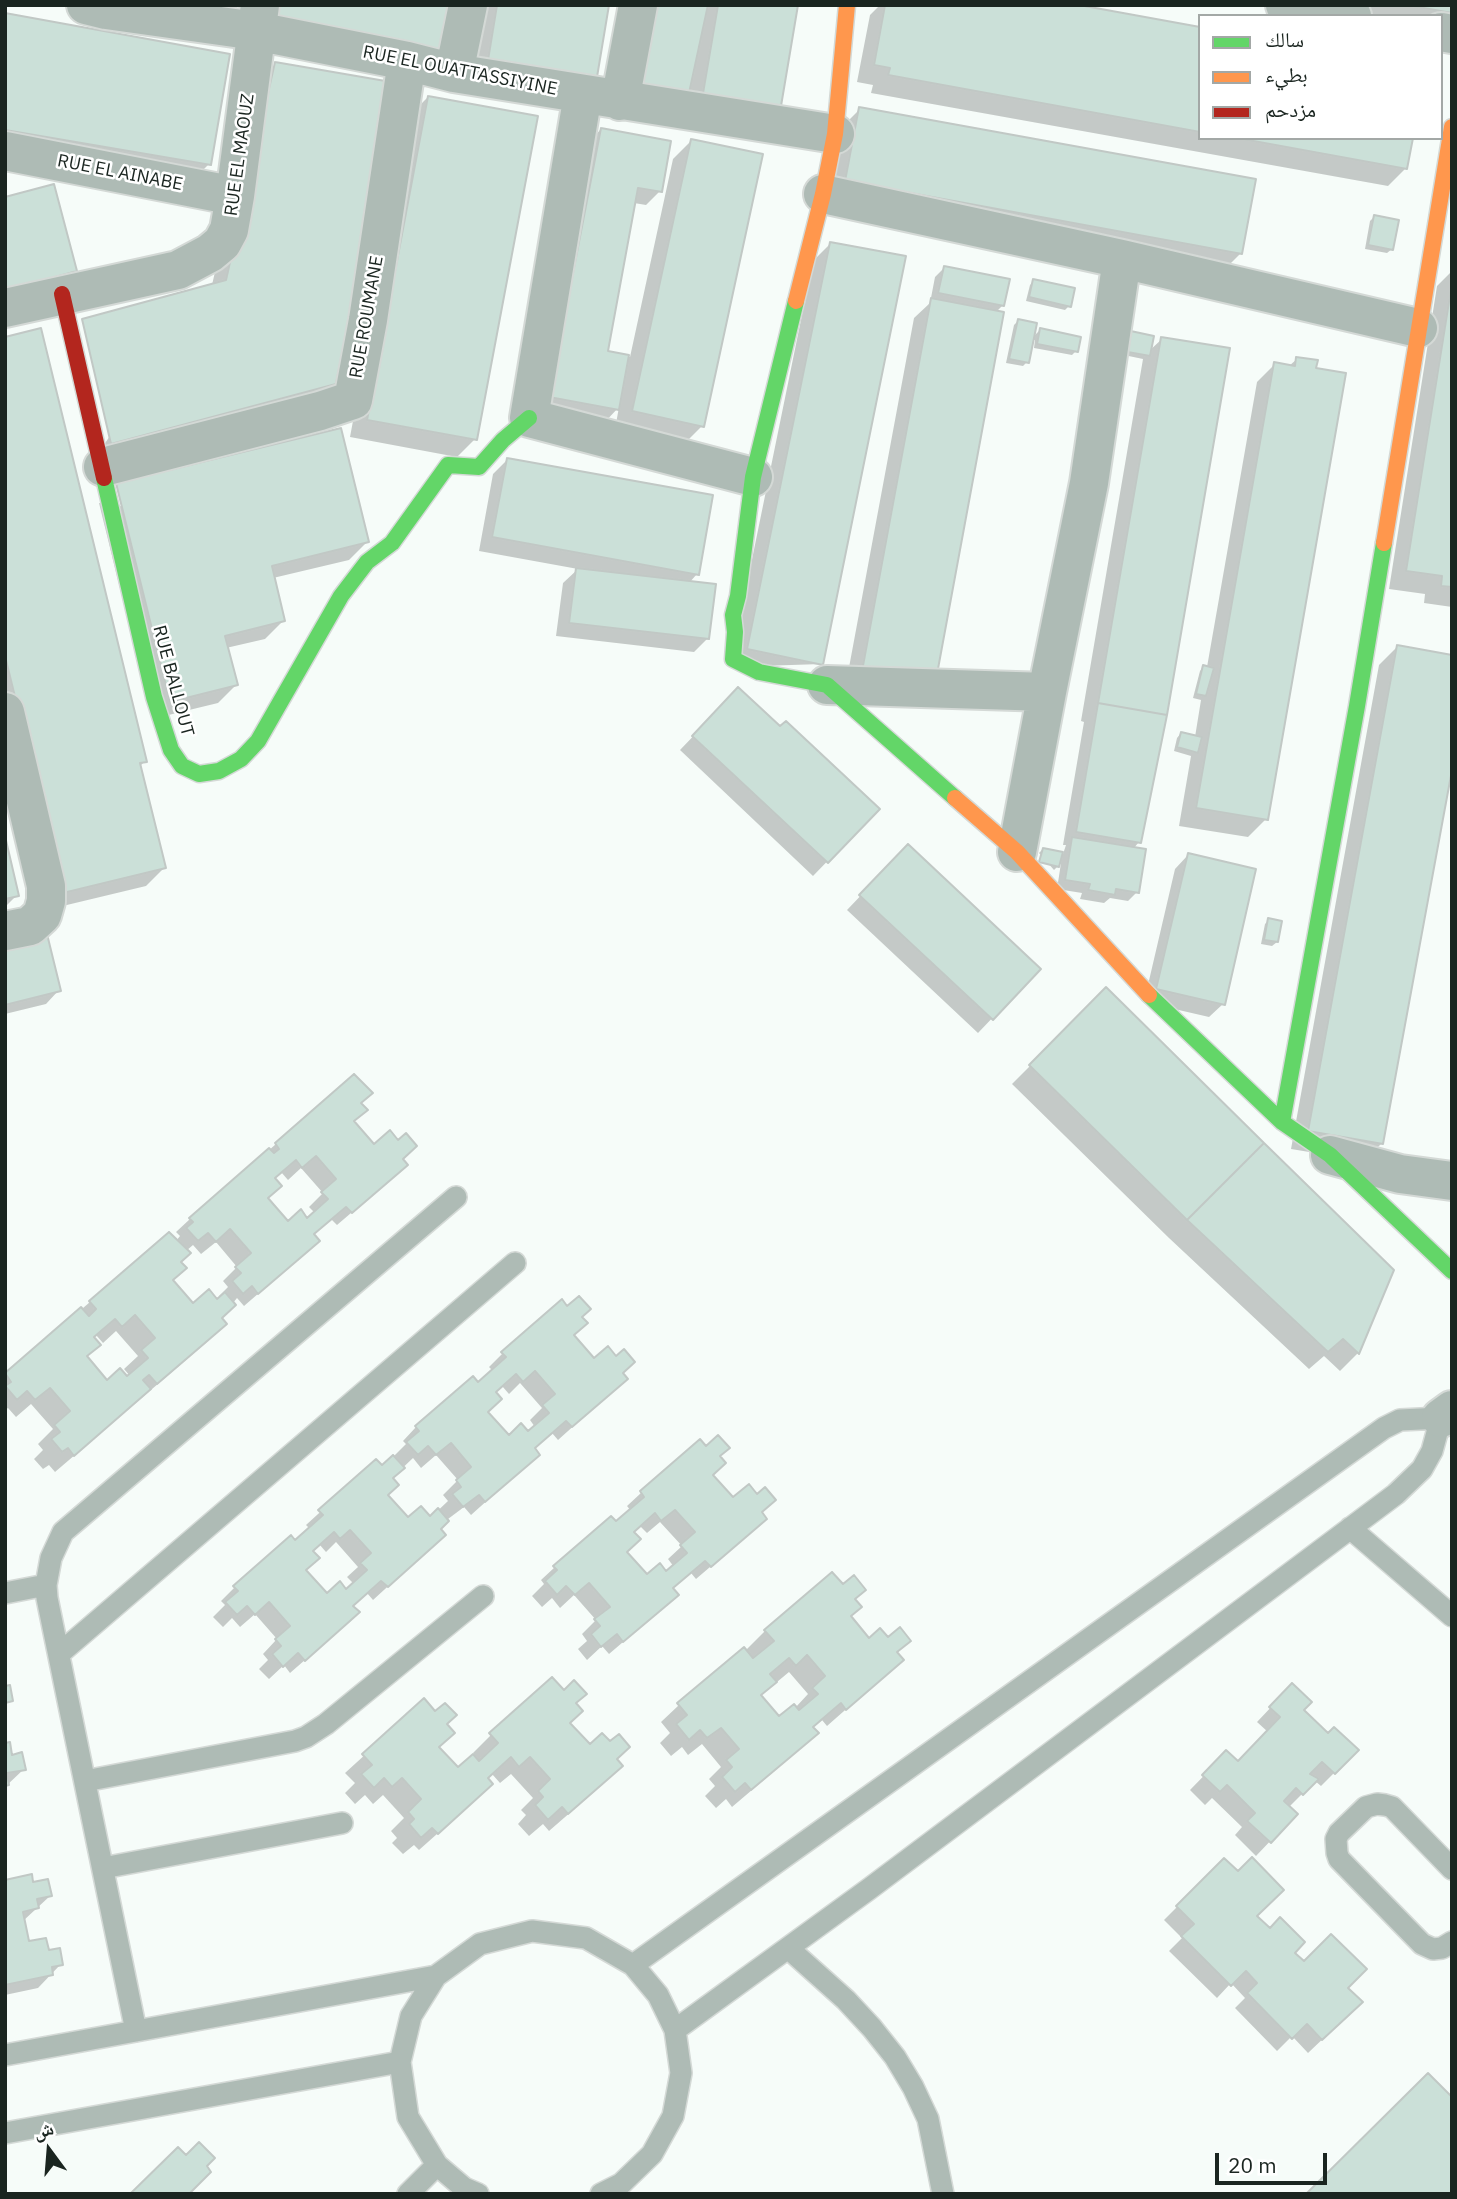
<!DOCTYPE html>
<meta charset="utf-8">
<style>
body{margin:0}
#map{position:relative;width:1457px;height:2199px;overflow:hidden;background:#f6fcf9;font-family:"IBM Plex Sans","Noto Naskh Arabic",sans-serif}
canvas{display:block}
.frame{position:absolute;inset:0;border:7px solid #1a2520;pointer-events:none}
.legend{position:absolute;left:1198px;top:14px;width:245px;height:126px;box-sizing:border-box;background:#fff;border:2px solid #a3a8a6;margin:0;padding:9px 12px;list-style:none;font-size:21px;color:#1a2520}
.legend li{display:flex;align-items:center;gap:14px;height:35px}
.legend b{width:35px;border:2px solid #a3a8a6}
.north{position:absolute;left:14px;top:2115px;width:70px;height:70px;-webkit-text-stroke:5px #fff;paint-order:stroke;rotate:344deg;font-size:19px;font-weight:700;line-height:28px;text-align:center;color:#1a2520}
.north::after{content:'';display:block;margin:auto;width:24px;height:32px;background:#1a2520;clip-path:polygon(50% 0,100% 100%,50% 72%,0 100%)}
.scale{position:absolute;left:1215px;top:2153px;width:112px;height:32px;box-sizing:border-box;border:4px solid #1a2520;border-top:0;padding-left:9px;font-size:21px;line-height:24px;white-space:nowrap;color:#1a2520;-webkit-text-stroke:5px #fff;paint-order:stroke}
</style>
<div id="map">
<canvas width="1457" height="2199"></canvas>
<div class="frame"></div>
<ul class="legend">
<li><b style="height:9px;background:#63d668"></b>سالك</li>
<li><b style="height:9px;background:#ff974d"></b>بطيء</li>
<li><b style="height:9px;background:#b3261e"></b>مزدحم</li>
</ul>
<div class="north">ش</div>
<div class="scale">20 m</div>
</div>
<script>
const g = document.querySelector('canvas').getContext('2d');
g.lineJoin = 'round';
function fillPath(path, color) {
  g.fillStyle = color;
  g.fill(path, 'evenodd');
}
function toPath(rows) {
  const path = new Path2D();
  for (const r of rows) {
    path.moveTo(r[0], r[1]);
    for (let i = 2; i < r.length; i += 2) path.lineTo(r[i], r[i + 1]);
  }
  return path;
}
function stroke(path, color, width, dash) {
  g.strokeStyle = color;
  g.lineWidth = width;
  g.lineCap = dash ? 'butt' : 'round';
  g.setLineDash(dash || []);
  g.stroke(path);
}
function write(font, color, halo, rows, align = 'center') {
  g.font = font + ' "IBM Plex Sans",sans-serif';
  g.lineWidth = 5;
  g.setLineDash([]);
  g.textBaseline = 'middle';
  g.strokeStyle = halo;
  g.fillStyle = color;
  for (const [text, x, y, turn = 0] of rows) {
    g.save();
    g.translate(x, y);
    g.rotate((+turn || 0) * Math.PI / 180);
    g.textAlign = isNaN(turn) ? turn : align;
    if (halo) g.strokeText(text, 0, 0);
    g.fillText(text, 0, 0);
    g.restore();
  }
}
fillPath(toPath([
 [115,5,237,5,236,12],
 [483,5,607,5,471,77],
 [642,5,796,5,778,111,622,100],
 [880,5,1069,5,1200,29,1200,138,1411,138,1406,168,1388,186,871,93,873,85,857,82,870,15],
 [1295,5,1452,5,1452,34,1441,16,1352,16],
 [5,15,209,164,191,182,5,150],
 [276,64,335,383,316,401,93,461,212,285,258,82],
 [428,97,475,439,457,457,350,437,410,115],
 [860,109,1241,253,1223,271,828,199,842,127],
 [601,129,660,191,646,205,634,203,606,352,630,357,673,159,691,141,702,426,684,444,615,429,619,407,604,423,537,410,588,143],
 [1374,217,1392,249,1387,253,1365,249,1370,221],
 [831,243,822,664,730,667,813,261],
 [944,268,1003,305,996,312,933,684,845,689,914,318,930,303,935,277],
 [1452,271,1452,607,1424,603,1425,594,1389,589,1437,286],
 [1034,281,1069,306,1065,310,1026,301,1030,285],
 [1018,321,1032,338,1040,330,1076,351,1072,355,1034,348,1035,340,1032,340,1027,362,1023,366,1006,363,1014,325],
 [1123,336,1149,351,1162,339,1139,842,1133,849,1137,892,1128,901,1110,898,1104,903,1080,899,1082,893,1057,889,1061,863,1054,870,1039,853,1043,849,1063,854,1066,845,1063,845,1084,722,1081,721,1143,359,1119,354],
 [5,338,145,761,139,767,164,868,146,886,46,910,5,745],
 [1297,359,1266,819,1248,837,1179,826,1191,756,1174,751,1177,738,1181,733,1195,737,1201,700,1193,698,1200,671,1204,667,1207,667,1257,382,1275,364,1289,366],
 [507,460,697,574,689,583,708,638,694,652,556,636,563,583,578,569,479,551,493,474],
 [99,503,367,542,349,560,273,578,283,621,265,639,226,648,236,685,218,703,152,719],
 [1397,647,1382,1143,1364,1161,1291,1149,1379,665],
 [725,703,780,729,878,809,813,876,680,750],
 [5,845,17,895,5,907],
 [908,846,1039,969,978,1033,847,910],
 [1188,855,1223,1004,1209,1017,1144,1002,1175,869],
 [1269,920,1277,942,1272,946,1261,944,1265,924],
 [5,946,59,990,46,1004,5,1014],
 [1106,990,1392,1270,1358,1353,1340,1371,1324,1356,1309,1369,1169,1238,1012,1084],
 [360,1104,353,1122,373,1146,401,1160,392,1178,337,1225,331,1219,313,1235,304,1254,244,1306,237,1298,220,1319,225,1324,207,1342,55,1472,49,1465,43,1469,34,1459,43,1450,38,1444,53,1429,31,1404,16,1417,8,1408,5,1410,5,1375,90,1302,176,1241,180,1236,176,1232,190,1219,276,1144],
 [301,1168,323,1193,309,1207,315,1213,307,1220,288,1223,266,1199,274,1179,281,1172,288,1180],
 [216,1242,237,1267,223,1281,228,1287,219,1296,221,1298,217,1301,193,1305,172,1281,186,1251,193,1245,201,1254],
 [116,1331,138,1356,124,1369,130,1376,127,1378,107,1382,86,1357,99,1345,93,1338,96,1335,103,1343],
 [580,1317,573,1336,594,1361,622,1373,626,1379,558,1440,552,1433,533,1449,538,1455,471,1515,464,1507,448,1519,439,1529,430,1548,373,1600,367,1593,352,1606,344,1626,290,1673,284,1665,269,1679,259,1669,268,1660,263,1654,277,1639,255,1614,240,1627,232,1618,223,1627,213,1617,225,1605,221,1601,235,1587,310,1529,306,1525,376,1461,382,1468,406,1444,403,1441,416,1427,478,1384,493,1371,489,1367,503,1353],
 [520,1383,542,1408,530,1420,535,1427,528,1434,508,1437,487,1412,494,1393,502,1386,509,1394],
 [436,1455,458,1480,443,1495,448,1501,430,1518,408,1520,386,1496,391,1479,413,1458,421,1468],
 [336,1542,358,1567,347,1577,354,1584,346,1592,327,1595,305,1571,312,1552,319,1544,326,1552],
 [700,1442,718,1457,711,1476,732,1500,760,1513,751,1532,696,1579,691,1573,671,1589,663,1608,609,1654,602,1646,587,1660,578,1649,587,1641,582,1634,596,1620,574,1595,560,1608,552,1598,542,1607,532,1596,544,1584,541,1580,555,1567,616,1524,631,1511,627,1506,641,1493],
 [660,1522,682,1546,668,1559,674,1567,666,1574,647,1576,625,1552,633,1532,640,1526,647,1533],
 [853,1600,849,1617,869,1640,909,1641,896,1654,902,1660,827,1726,822,1720,812,1728,816,1733,799,1750,732,1807,726,1799,716,1808,705,1796,715,1786,709,1779,721,1767,702,1744,688,1755,682,1747,671,1756,660,1743,670,1733,661,1722,679,1705,745,1651,765,1631],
 [789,1672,808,1694,795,1708,779,1718,760,1696,776,1681,777,1682],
 [1292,1685,1301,1711,1328,1736,1357,1750,1321,1786,1315,1781,1289,1807,1296,1814,1256,1856,1235,1835,1242,1827,1212,1798,1205,1805,1190,1790,1226,1753,1238,1763,1268,1732,1257,1722],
 [424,1701,444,1724,437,1747,458,1769,474,1754,473,1753,491,1735,575,1704,568,1724,589,1746,615,1760,603,1784,549,1831,543,1824,529,1836,518,1824,526,1815,521,1810,533,1798,511,1774,500,1783,492,1774,486,1779,473,1802,419,1850,414,1845,403,1854,392,1843,397,1838,391,1831,404,1818,383,1795,373,1804,365,1795,355,1804,345,1793,355,1783,345,1773],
 [5,1745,11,1757,24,1769,5,1787],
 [1224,1860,1255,1916,1304,1964,1346,1988,1347,2016,1308,2053,1292,2036,1277,2051,1235,2008,1245,1998,1231,1983,1217,1998,1169,1951,1182,1938,1164,1920],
 [5,1881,32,1884,50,1896,23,1921,28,1943,48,1952,61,1964,38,1988,5,1995]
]), '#0003');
const building = toPath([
 [277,5,456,5,448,54,274,24,277,5],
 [497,5,609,5,597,77,488,60,497,5],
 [652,5,708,5,688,98,635,87,652,5],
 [718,5,798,5,780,112,702,99,718,5],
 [885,5,1079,5,1200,27,1200,132,888,75,890,68,874,65,885,5],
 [1407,5,1452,5,1452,13,1407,5],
 [5,13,230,54,211,165,5,130,5,13],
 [275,62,397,83,336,384,111,444,82,319,226,280,275,62],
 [428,96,538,116,477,440,367,420,428,96],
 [859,107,1256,179,1242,254,845,181,859,107],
 [601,128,671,141,662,192,638,188,608,351,629,355,619,410,549,397,601,128],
 [1237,138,1413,138,1407,169,1237,138],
 [691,139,763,154,704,427,632,411,691,139],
 [54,184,77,271,5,291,5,197,54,184],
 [1374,215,1399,220,1393,250,1368,245,1374,215],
 [830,242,906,256,823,665,747,649,830,242],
 [944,266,1010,279,1004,306,938,293,944,266],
 [1033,279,1075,288,1071,307,1029,297,1033,279],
 [1452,283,1452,587,1441,586,1442,576,1406,571,1452,283],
 [931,298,1004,312,935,685,862,671,931,298],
 [1018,319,1037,323,1029,363,1009,359,1018,319],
 [41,328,147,762,140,763,166,868,63,893,5,656,5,337,41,328],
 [1040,328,1081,337,1078,352,1037,344,1040,328],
 [1126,330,1154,336,1150,356,1122,351,1126,330],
 [1161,337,1230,348,1167,715,1098,703,1161,337],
 [1296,357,1318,360,1316,368,1346,373,1268,820,1196,808,1274,362,1295,366,1296,357],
 [341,428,369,542,272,566,285,621,225,636,238,685,170,702,116,483,341,428],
 [507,458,713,495,699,575,492,537,507,458],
 [576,568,716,584,709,639,569,623,576,568],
 [1397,645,1452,655,1452,770,1383,1144,1308,1131,1397,645],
 [1203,665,1214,668,1206,696,1196,694,1203,665],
 [738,687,780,726,786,721,880,809,828,863,692,736,738,687],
 [1098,703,1167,715,1141,843,1076,832,1098,703],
 [1181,732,1202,737,1198,753,1177,747,1181,732],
 [5,836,19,896,5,899,5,836],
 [1072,837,1146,849,1139,893,1116,889,1115,895,1088,890,1090,884,1065,880,1072,837],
 [908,844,1041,969,993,1020,859,895,908,844],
 [1043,848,1063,852,1059,867,1039,862,1043,848],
 [1188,853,1256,869,1225,1005,1156,989,1188,853],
 [1268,918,1282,921,1278,942,1264,940,1268,918],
 [47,934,61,991,5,1005,5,945,47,934],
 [1106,987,1264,1143,1187,1220,1029,1065,1106,987],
 [354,1074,373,1093,361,1103,368,1110,354,1121,374,1144,390,1130,398,1140,406,1133,417,1146,403,1159,408,1165,352,1213,346,1207,314,1234,320,1241,258,1294,252,1286,243,1294,232,1281,241,1273,235,1267,251,1253,230,1229,216,1242,208,1233,198,1241,186,1228,193,1222,189,1218,269,1148,274,1153,279,1149,275,1143,354,1074],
 [316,1156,336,1179,321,1192,328,1199,307,1218,301,1209,288,1221,268,1198,282,1186,275,1178,296,1160,302,1168,316,1156],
 [1264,1143,1394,1270,1359,1354,1343,1339,1328,1352,1187,1220,1264,1143],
 [169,1232,191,1253,181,1262,187,1268,173,1280,193,1303,209,1289,217,1299,225,1292,236,1305,222,1318,227,1324,157,1384,149,1375,143,1380,151,1389,74,1456,68,1448,62,1452,51,1439,60,1432,54,1425,70,1411,50,1388,35,1400,27,1391,17,1400,5,1386,11,1382,5,1373,81,1307,89,1316,96,1309,89,1301,169,1232],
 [135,1315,155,1338,141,1350,148,1358,127,1376,120,1368,107,1380,87,1356,101,1345,94,1337,115,1319,122,1327,135,1315],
 [579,1296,591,1309,582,1317,588,1323,574,1335,594,1358,608,1346,616,1356,624,1349,635,1362,623,1373,628,1379,572,1427,566,1421,535,1448,540,1455,485,1502,479,1495,463,1507,452,1494,461,1487,456,1480,471,1467,451,1443,436,1455,428,1446,418,1455,406,1442,419,1431,415,1426,473,1376,478,1382,506,1357,501,1352,562,1299,567,1306,579,1296],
 [535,1371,555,1394,542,1405,549,1413,528,1431,521,1423,509,1435,488,1412,502,1399,496,1392,516,1374,523,1382,535,1371],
 [718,1435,730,1448,720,1456,726,1463,713,1475,733,1497,749,1484,757,1494,765,1487,776,1500,762,1512,767,1519,711,1567,705,1561,673,1588,679,1595,623,1642,617,1634,601,1647,591,1634,600,1626,594,1619,610,1607,589,1583,575,1595,566,1586,557,1595,545,1581,557,1570,553,1566,611,1516,616,1521,644,1497,640,1491,700,1439,706,1446,718,1435],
 [675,1510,695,1532,680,1545,687,1553,666,1571,660,1563,647,1574,627,1552,641,1539,634,1532,655,1513,661,1521,675,1510],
 [393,1455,405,1468,393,1478,399,1485,388,1495,408,1517,421,1506,430,1516,438,1508,449,1521,441,1529,446,1535,388,1587,381,1581,353,1606,360,1612,305,1661,298,1653,283,1667,272,1654,281,1646,275,1639,290,1626,269,1602,255,1615,247,1606,237,1615,225,1602,238,1591,233,1586,291,1535,295,1540,323,1515,318,1510,376,1459,382,1465,393,1455],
 [350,1530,371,1553,360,1563,367,1570,346,1589,340,1581,327,1593,306,1570,320,1558,313,1551,334,1532,340,1539,350,1530],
 [832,1572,843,1584,854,1575,866,1590,855,1599,862,1607,851,1616,869,1638,880,1628,888,1637,900,1627,911,1641,897,1652,904,1660,846,1710,841,1703,813,1727,819,1733,751,1790,745,1783,735,1792,722,1777,732,1767,726,1760,739,1749,721,1728,707,1738,700,1730,689,1740,676,1724,687,1715,677,1703,744,1647,753,1658,774,1641,764,1630,832,1572],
 [807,1655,825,1676,812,1688,818,1694,799,1710,794,1704,779,1716,761,1695,777,1682,770,1674,789,1658,796,1666,807,1655],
 [552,1677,564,1690,574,1680,587,1694,576,1703,583,1711,570,1723,590,1744,602,1733,610,1741,619,1734,630,1747,617,1759,623,1766,568,1814,562,1807,548,1820,535,1805,543,1797,538,1791,550,1779,530,1757,519,1767,511,1757,488,1778,493,1784,438,1834,432,1828,421,1838,409,1824,414,1819,408,1812,421,1799,402,1778,392,1787,384,1778,374,1788,361,1774,372,1765,362,1754,424,1698,435,1711,445,1703,457,1715,447,1724,455,1733,439,1747,458,1767,473,1754,479,1761,498,1743,489,1733,552,1677],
 [1292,1683,1312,1702,1304,1710,1328,1733,1334,1727,1359,1750,1335,1774,1322,1762,1310,1774,1319,1779,1303,1795,1296,1788,1284,1801,1298,1814,1271,1843,1247,1821,1255,1813,1227,1785,1220,1792,1202,1775,1226,1750,1238,1761,1280,1717,1269,1707,1292,1683],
 [10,1685,13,1701,5,1703,5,1686,10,1685],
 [10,1742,12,1755,22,1752,26,1770,7,1773,9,1785,5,1786,5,1743,10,1742],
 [1252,1857,1284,1890,1257,1916,1270,1928,1280,1917,1305,1942,1295,1953,1304,1961,1331,1934,1367,1969,1348,1988,1363,2002,1322,2040,1307,2024,1292,2039,1247,1993,1257,1983,1246,1971,1231,1986,1181,1936,1194,1924,1176,1906,1224,1858,1238,1871,1252,1857],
 [32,1874,33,1882,48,1879,52,1896,37,1899,39,1908,23,1912,29,1941,46,1938,49,1950,60,1948,63,1965,52,1967,53,1975,5,1985,5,1880,32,1874],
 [1428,2073,1452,2097,1452,2191,1449,2194,1306,2194,1428,2073],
 [199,2142,215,2158,207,2166,211,2172,189,2194,130,2194,178,2147,186,2155,199,2142]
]);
fillPath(building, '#cbe0d8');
stroke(building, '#c1c8c5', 2);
const lane = toPath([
 [1350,1528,1452,1616],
 [5,1593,46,1585],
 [59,1654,515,1263],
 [85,1781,295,1741,306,1737,326,1724,483,1596],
 [103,1868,342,1823],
 [1452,1869,1392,1807,1385,1805,1377,1804,1366,1807,1339,1833,1336,1839,1337,1853,1339,1859,1422,1944,1433,1949,1442,1948,1452,1942],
 [788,1948,846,2000,872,2028,895,2057,913,2087,928,2119,943,2194],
 [633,1965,1384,1428,1400,1420,1441,1418,1432,1451,1422,1469,1396,1494,869,1889,675,2030],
 [136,2031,47,1598,46,1585,51,1558,63,1532,456,1197],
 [5,2055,436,1976],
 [5,2133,400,2062],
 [408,2194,437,2165],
 [478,2194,464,2188,437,2165,408,2117,400,2062,411,2016,436,1976,480,1944,532,1931,586,1938,633,1965,658,1995,675,2030,681,2073,673,2116,652,2154,621,2184,601,2194]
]);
const street = toPath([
 [86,5,106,10,256,31,407,61,454,73,835,134],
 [1285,5,1352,16],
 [1441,32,1452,34],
 [454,73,468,5],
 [583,94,529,418,753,477],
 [620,101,638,5],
 [5,151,235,196],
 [823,194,1122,259,1418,328],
 [5,308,178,270,210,253,222,243,229,230,235,196,260,5],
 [103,467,320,411,353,400,368,320,407,61],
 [827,685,1047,692],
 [5,712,46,886,46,901,42,915,30,926,5,931],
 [1017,852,1047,692,1089,483,1122,259],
 [1330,1155,1400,1174,1452,1181],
 [1441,1418,1452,1410]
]);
const fast = toPath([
 [796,301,753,477,738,596,733,615,735,632,733,659,759,672,827,685,955,798],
 [104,478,154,697,171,750,182,766,199,774,219,771,241,759,258,741,341,596,367,562,392,543,448,465,479,467,503,440,529,418],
 [1149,995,1282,1122,1330,1155,1452,1271],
 [1282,1122,1357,706,1384,543]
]);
const slow = toPath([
 [796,301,823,194,835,134,847,5],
 [1384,543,1452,127],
 [955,798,1017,852,1149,995]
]);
const jam = toPath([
 [62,294,104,478]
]);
stroke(lane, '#d4d9d6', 24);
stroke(street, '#d4d9d6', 42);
stroke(fast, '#d4d9d6', 19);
stroke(slow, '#d4d9d6', 19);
stroke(jam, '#d4d9d6', 19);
stroke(lane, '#aebbb5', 21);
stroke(street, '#aebbb5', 38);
stroke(fast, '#63d668', 16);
stroke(slow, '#ff974d', 16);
stroke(jam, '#b3261e', 16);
write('18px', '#1a2520', '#fff', [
 ["RUE EL OUATTASSIYINE",460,71,11],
 ["RUE EL MAOUZ",240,155,-82],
 ["RUE EL AINABE",120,173,11],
 ["RUE ROUMANE",367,317,-80],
 ["RUE BALLOUT",173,681,75]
]);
</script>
